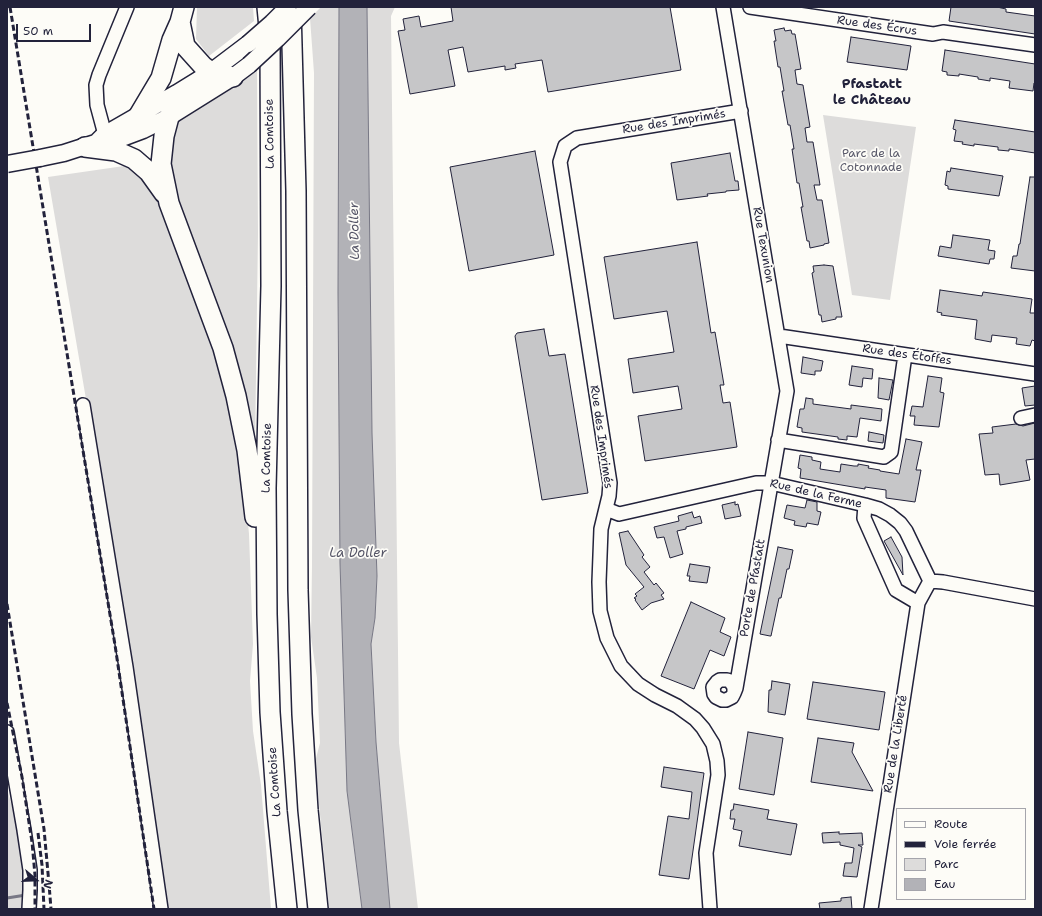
<!DOCTYPE html>
<meta charset="utf-8">
<style>
body{margin:0}
#map{position:relative;width:1042px;height:916px;overflow:hidden;background:#fdfcf7;font-family:"Shantell Sans",sans-serif}
canvas{display:block}
.frame{position:absolute;inset:0;border:8px solid #22223b;pointer-events:none}
.legend{position:absolute;left:896px;top:808px;width:130px;height:92px;box-sizing:border-box;background:#fdfcf7;border:1px solid #a5a5ac;margin:0;padding:5px 7px;list-style:none;font-size:12px;color:#22223b}
.legend li{display:flex;align-items:center;gap:8px;height:20px}
.legend b{width:20px;border:1px solid #a5a5ac}
.north{position:absolute;left:16px;top:860px;width:40px;height:40px;-webkit-text-stroke:3px #fdfcf7;paint-order:stroke;rotate:109deg;font-size:11px;font-weight:700;line-height:16px;text-align:center;color:#22223b}
.north::after{content:'';display:block;margin:auto;width:14px;height:18px;background:#22223b;clip-path:polygon(50% 0,100% 100%,50% 72%,0 100%)}
.scale{position:absolute;left:16px;top:24px;width:75px;height:18px;box-sizing:border-box;border:2px solid #22223b;border-top:0;padding-left:5px;font-size:12px;line-height:14px;white-space:nowrap;color:#22223b;-webkit-text-stroke:3px #fdfcf7;paint-order:stroke}
</style>
<div id="map">
<canvas width="1042" height="916"></canvas>
<div class="frame"></div>
<ul class="legend">
<li><b style="height:5px;background:#fdfcf7"></b>Route</li>
<li><b style="height:5px;background:#22223b"></b>Voie ferrée</li>
<li><b style="height:11px;background:#dddcdb"></b>Parc</li>
<li><b style="height:11px;background:#b2b2b7"></b>Eau</li>
</ul>
<div class="north">N</div>
<div class="scale">50 m</div>
</div>
<script>
const g = document.querySelector('canvas').getContext('2d');
g.lineJoin = 'round';
function fillPath(path, color) {
  g.fillStyle = color;
  g.fill(path, 'evenodd');
}
function toPath(rows) {
  const path = new Path2D();
  for (const r of rows) {
    path.moveTo(r[0], r[1]);
    for (let i = 2; i < r.length; i += 2) path.lineTo(r[i], r[i + 1]);
  }
  return path;
}
function stroke(path, color, width, dash) {
  g.strokeStyle = color;
  g.lineWidth = width;
  g.lineCap = dash ? 'butt' : 'round';
  g.setLineDash(dash || []);
  g.stroke(path);
}
function write(font, color, halo, rows, align = 'center') {
  g.font = font + ' "Shantell Sans",sans-serif';
  g.lineWidth = 3.5;
  g.setLineDash([]);
  g.textBaseline = 'middle';
  g.strokeStyle = halo;
  g.fillStyle = color;
  for (const [text, x, y, turn = 0] of rows) {
    g.save();
    g.translate(x, y);
    g.rotate((+turn || 0) * Math.PI / 180);
    g.textAlign = isNaN(turn) ? turn : align;
    if (halo) g.strokeText(text, 0, 0);
    g.fillText(text, 0, 0);
    g.restore();
  }
}
fillPath(toPath([
 [197,7,253,7,254,21,209,56,196,39],
 [321,7,339,7,338,292,340,563,347,791,362,909,329,909,315,762,320,743,317,678,311,637,312,566,314,73,310,18],
 [367,7,395,7,391,16,399,743,418,909,390,909,376,742,371,644,375,618,377,576,372,433],
 [257,69,258,234,255,447,214,293,173,193,167,160,173,125],
 [823,115,916,127,890,300,852,295],
 [124,166,139,170,153,187,208,325,232,412,245,491,249,534,253,644,250,681,253,731,261,785,271,909,164,909,100,481,48,177],
 [7,789,28,862,28,909,7,909]
]), '#dddcdb');
const water = toPath([
 [339,7,367,7,372,433,377,576,375,618,371,644,376,742,390,909,362,909,347,791,340,563,338,292,339,7]
]);
fillPath(water, '#b2b2b7');
stroke(water, '#787885', 1);
stroke(toPath([
 [7,898,26,895]
]), '#787885', 3);
const building = toPath([
 [451,7,670,7,681,70,548,92,542,60,515,64,516,68,505,70,505,66,468,72,463,47,448,50,455,86,410,94,398,31,405,30,403,19,419,16,421,27,453,21,451,7],
 [951,7,997,7,1006,9,1006,12,1035,16,1035,34,949,21,951,7],
 [784,28,785,31,791,30,792,34,795,34,801,69,795,70,797,84,803,85,810,127,805,128,807,142,813,142,820,185,814,185,817,200,822,200,829,243,824,244,824,245,810,248,809,241,807,241,801,207,803,207,799,183,797,183,792,149,794,149,790,125,788,125,782,91,784,91,780,67,778,67,774,41,776,41,774,30,784,28],
 [851,37,911,46,907,70,847,62,851,37],
 [945,50,1035,64,1035,83,1034,83,1033,91,1009,88,1010,81,990,78,990,81,978,79,978,77,959,74,959,76,947,75,947,72,942,71,945,50],
 [955,120,1035,132,1035,153,1009,149,1009,151,998,150,998,147,974,144,974,146,962,144,963,142,954,141,956,130,953,129,955,120],
 [535,151,554,255,469,271,450,167,535,151],
 [730,153,735,181,738,181,739,190,726,191,726,192,707,194,708,196,677,200,671,163,730,153],
 [951,168,1003,176,999,196,948,189,948,186,945,185,947,171,950,172,951,168],
 [1030,177,1035,177,1035,271,1011,268,1013,256,1017,256,1019,244,1020,244,1030,177],
 [953,235,990,240,988,250,995,251,994,259,990,259,989,264,938,256,940,246,951,248,953,235],
 [697,242,711,333,715,332,724,385,720,385,723,403,730,402,737,447,645,461,638,416,682,409,678,386,633,393,628,359,674,352,667,311,614,319,604,257,697,242],
 [824,265,833,266,842,317,836,317,836,319,822,322,821,315,819,315,812,273,814,272,813,266,824,265],
 [940,290,982,296,983,292,1032,299,1030,313,1035,313,1035,341,1032,340,1030,346,1016,344,1017,338,992,335,991,342,975,339,977,320,941,315,942,313,937,312,940,290],
 [544,329,549,356,565,354,588,493,542,500,515,336,517,333,544,329],
 [803,357,823,361,821,371,815,371,815,375,801,373,803,357],
 [852,366,873,369,872,379,863,378,862,387,849,385,852,366],
 [928,376,942,378,940,392,944,393,939,427,914,425,915,416,910,416,912,406,923,407,928,376],
 [879,378,893,380,889,400,878,398,879,378],
 [1035,386,1035,405,1025,406,1022,388,1035,386],
 [806,398,813,399,813,404,851,409,851,405,882,409,881,421,860,418,857,437,847,436,847,440,838,439,838,437,802,432,802,428,797,427,800,409,804,409,806,398],
 [1035,423,1035,459,1026,460,1030,480,1000,485,999,474,985,475,979,434,993,433,992,427,1016,424,1023,426,1035,423],
 [869,432,884,435,883,443,868,441,869,432],
 [906,439,922,442,916,470,921,470,915,502,886,498,886,490,865,487,865,489,800,478,801,469,798,468,800,455,812,457,812,460,821,462,820,469,840,472,841,464,854,466,858,466,858,464,869,466,868,468,880,470,880,471,899,474,906,439],
 [807,500,817,502,817,511,821,512,818,525,807,523,806,527,794,525,795,521,784,518,787,505,805,508,807,500],
 [735,502,735,505,738,504,741,516,725,519,722,505,735,502],
 [692,512,694,518,700,516,702,523,686,527,686,529,677,531,683,554,670,558,664,537,657,538,654,527,679,521,678,516,692,512],
 [628,531,644,555,642,557,650,567,644,572,654,585,656,583,664,593,661,595,664,599,651,603,642,610,635,600,636,599,634,598,637,596,635,594,644,587,626,565,619,533,628,531],
 [891,537,902,557,903,575,884,541,891,537],
 [778,547,793,550,789,569,787,569,781,598,779,598,771,636,770,636,760,634,778,547],
 [690,564,710,567,707,583,689,581,690,576,687,576,690,564],
 [691,602,725,618,720,632,731,637,724,656,710,650,694,689,661,676,691,602],
 [772,681,790,684,785,715,768,712,769,690,771,690,772,681],
 [813,682,885,692,879,730,807,719,813,682],
 [748,732,783,738,774,795,739,789,748,732],
 [818,738,854,743,852,752,873,791,811,782,818,738],
 [664,767,704,773,689,879,659,875,668,816,689,819,692,792,661,787,664,767],
 [734,804,769,810,767,819,797,824,791,855,739,846,742,831,733,829,735,819,730,819,731,810,733,810,734,804],
 [839,832,839,834,862,833,863,845,858,845,862,847,857,877,843,876,845,863,852,863,854,848,840,845,840,842,823,843,822,833,839,832],
 [851,897,852,909,820,909,819,903,841,901,841,898,851,897]
]);
fillPath(building, '#c6c6c8');
stroke(building, '#22223b', 1);
const minor = toPath([
 [723,7,787,391,736,688,734,693,732,697,726,700,722,700,716,697,714,694,713,687,717,682,720,680,727,680,730,681,734,687,734,693],
 [750,7,933,34,943,32,1035,45],
 [104,131,97,105,96,85,99,75,127,7],
 [779,336,1035,374],
 [83,405,126,667,161,909],
 [1021,418,1035,415],
 [778,440,884,457,891,452,905,355],
 [865,505,864,518,896,590,918,603],
 [606,509,619,514,756,483,771,483,865,505,879,509,890,515,900,523,906,531,930,581,943,582,1035,599],
 [7,732,24,830,30,870,30,890,29,909],
 [710,909,706,853,718,775,717,761,713,744,703,728,695,719,677,706,655,695,638,684,621,666,607,638,600,611,599,582,601,529,609,496,610,483,560,162,565,146,577,138,741,111],
 [871,909,918,603,930,581]
]);
const major = toPath([
 [98,141,104,135,177,93,211,72,248,44],
 [40,158,64,153,95,143,119,139,143,130,169,117,233,77,249,65]
]);
const highway = toPath([
 [267,7,270,38,271,286,266,488,267,614,270,712,277,811,287,909],
 [291,9,296,191,298,590,302,714,308,810,318,909],
 [180,22,185,46,203,66,211,72,233,77],
 [211,72,178,102,169,117,164,136,161,164,169,203,223,348,236,396,247,450,255,517],
 [139,115,161,78,172,40,180,22,184,7],
 [85,147,116,151,134,159,149,172,164,193]
]);
stroke(minor, '#22223b', 16);
stroke(major, '#22223b', 19);
stroke(highway, '#22223b', 22);
stroke(minor, '#fdfcf7', 13);
stroke(major, '#fdfcf7', 16);
stroke(highway, '#fdfcf7', 19);
stroke(toPath([
 [10,7,115,645,154,909],
 [7,604,44,829,49,884,51,909],
 [7,703,22,777,32,842,35,875,35,909],
 [38,833,42,865,44,909]
]), '#22223b', 3, [6, 3]);
const majorBridge = toPath([
 [248,44,272,23,288,7],
 [249,65,277,39,309,7],
 [7,164,40,158]
]);
stroke(majorBridge, '#22223b', 19, []);
stroke(majorBridge, '#fdfcf7', 16);
write('12px', '#22223b', '#fdfcf7', [
 ["Rue des Écrus",877,26,8],
 ["Rue des Imprimés",674,122,-9],
 ["La Comtoise",270,134,-91],
 ["Rue Texunion",763,245,80],
 ["Rue des Étoffes",907,355,8],
 ["Rue des Imprimés",601,437,82],
 ["La Comtoise",267,458,-89],
 ["Rue de la Ferme",816,494,13],
 ["Porte de Pfastatt",753,588,-80],
 ["Rue de la Liberté",896,744,-81],
 ["La Comtoise",275,782,-94]
]);
write('12px', '#5a5a6b', '#fdfcf7', [
 ["Parc de la",871,154],
 ["Cotonnade",871,168]
]);
write('italic 13px', '#545466', '#fdfcf7', [
 ["La Doller",355,231,-91],
 ["La Doller",358,554]
]);
write('bold 14px', '#22223b', '#fdfcf7', [
 ["Pfastatt",872,84],
 ["le Château",872,100]
]);
</script>
